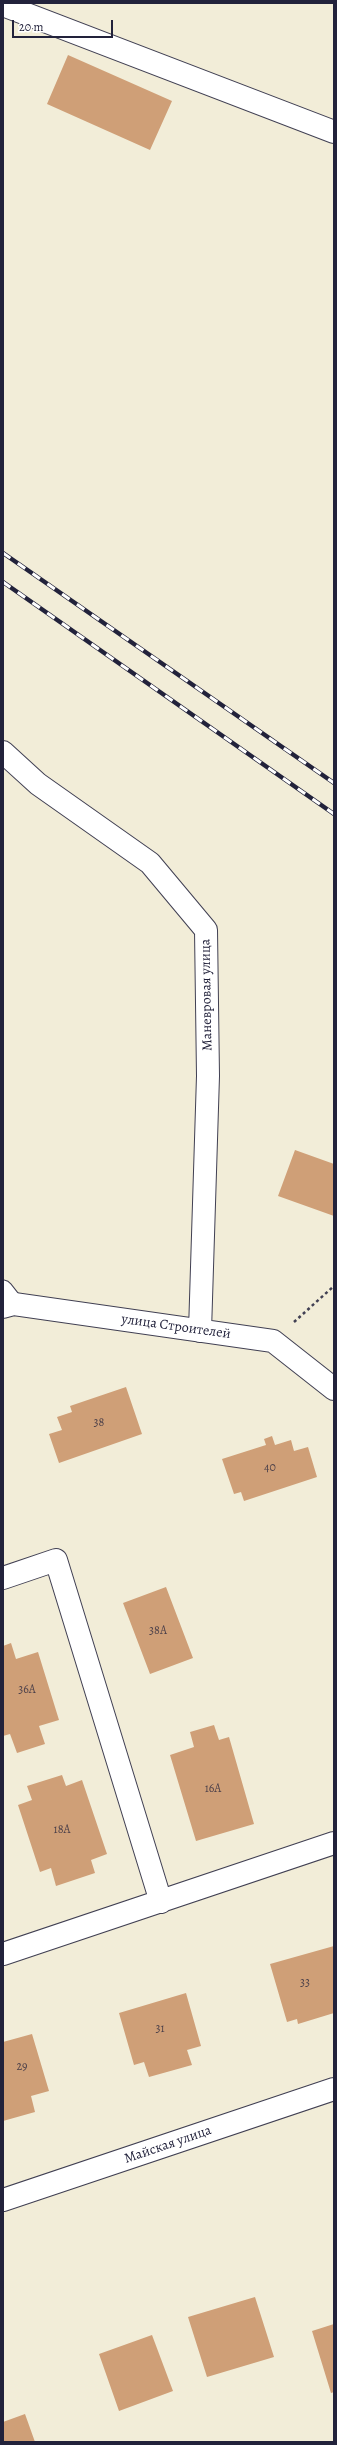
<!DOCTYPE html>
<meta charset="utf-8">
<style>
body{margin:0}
#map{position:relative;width:337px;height:2445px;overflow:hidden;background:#f2edd8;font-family:Alegreya,serif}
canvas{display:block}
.frame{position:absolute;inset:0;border:4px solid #22223b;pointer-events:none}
.scale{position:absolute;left:12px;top:20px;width:101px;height:18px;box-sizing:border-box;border:2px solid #22223b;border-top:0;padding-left:5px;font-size:12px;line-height:14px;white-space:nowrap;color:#22223b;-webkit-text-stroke:3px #fff;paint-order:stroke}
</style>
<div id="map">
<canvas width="337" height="2445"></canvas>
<div class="frame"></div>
<div class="scale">20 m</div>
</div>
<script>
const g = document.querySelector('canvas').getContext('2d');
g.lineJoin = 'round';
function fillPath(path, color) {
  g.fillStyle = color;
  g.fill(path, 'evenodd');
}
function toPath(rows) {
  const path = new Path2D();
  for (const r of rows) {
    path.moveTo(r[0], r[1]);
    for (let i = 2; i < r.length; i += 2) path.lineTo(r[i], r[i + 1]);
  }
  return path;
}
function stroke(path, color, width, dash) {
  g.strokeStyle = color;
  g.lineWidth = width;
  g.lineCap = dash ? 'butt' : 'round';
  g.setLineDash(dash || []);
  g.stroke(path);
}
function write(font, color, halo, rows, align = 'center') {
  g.font = font + ' Alegreya,serif';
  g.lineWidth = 4;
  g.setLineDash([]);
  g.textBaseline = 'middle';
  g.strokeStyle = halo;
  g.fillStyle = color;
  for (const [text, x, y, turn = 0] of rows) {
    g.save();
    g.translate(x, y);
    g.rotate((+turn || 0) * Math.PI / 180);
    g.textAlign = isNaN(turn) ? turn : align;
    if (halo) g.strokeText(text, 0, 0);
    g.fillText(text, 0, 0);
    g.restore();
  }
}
fillPath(toPath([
 [68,55,172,101,150,150,47,104],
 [295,1150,334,1164,334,1216,278,1196],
 [126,1387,142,1434,59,1463,49,1434,62,1430,57,1417,72,1412,70,1406],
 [272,1436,275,1445,291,1440,294,1451,308,1447,317,1477,244,1501,241,1492,234,1494,222,1459,266,1445,264,1439],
 [166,1587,193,1658,150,1674,123,1603],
 [11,1643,16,1659,38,1652,59,1720,39,1726,45,1744,17,1753,10,1734,3,1736,3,1646],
 [214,1725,219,1740,229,1737,254,1824,196,1841,170,1755,194,1747,190,1732],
 [62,1775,66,1786,82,1780,107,1854,91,1860,95,1873,56,1886,51,1868,40,1872,18,1805,32,1800,27,1786],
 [334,1946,334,2013,298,2024,297,2019,287,2022,270,1964],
 [186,1993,201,2046,187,2050,192,2065,149,2077,144,2062,134,2065,119,2013],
 [32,2034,49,2091,31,2096,35,2112,3,2121,3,2042],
 [255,2297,274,2357,207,2377,188,2317],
 [334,2324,334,2392,331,2393,312,2331],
 [152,2335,173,2391,119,2411,99,2354],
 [25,2414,35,2442,3,2442,3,2422]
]), '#cf9f77');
const service = toPath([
 [3,1290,14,1304]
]);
const minor = toPath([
 [3,5,334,132],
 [3,752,38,784,150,863,206,930,208,1076,200,1331],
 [3,1307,14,1304,273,1341,334,1389],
 [3,1578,56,1560,161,1902],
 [3,1954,334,1843],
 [3,2200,334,2089]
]);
stroke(service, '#414053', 21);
stroke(minor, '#414053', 24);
stroke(toPath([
 [294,1322,334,1286]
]), '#414053', 2.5, [3, 3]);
stroke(service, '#fff', 19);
stroke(minor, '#fff', 22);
const rail = toPath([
 [3,553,334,783],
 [3,582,334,814]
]);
stroke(rail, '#22223b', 4.5);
stroke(rail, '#fff', 3, [9]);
write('12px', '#4d414a', null, [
 ["38",99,1423],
 ["40",270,1468],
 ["38А",158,1631],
 ["36А",27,1690],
 ["16А",213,1789],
 ["18А",62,1830],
 ["33",305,1983],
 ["31",160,2029],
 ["29",22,2067]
]);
write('14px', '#22223b', '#fff', [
 ["Маневровая улица",207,995,-91],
 ["улица Строителей",176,1327,8],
 ["Майская улица",168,2145,-19]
]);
</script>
